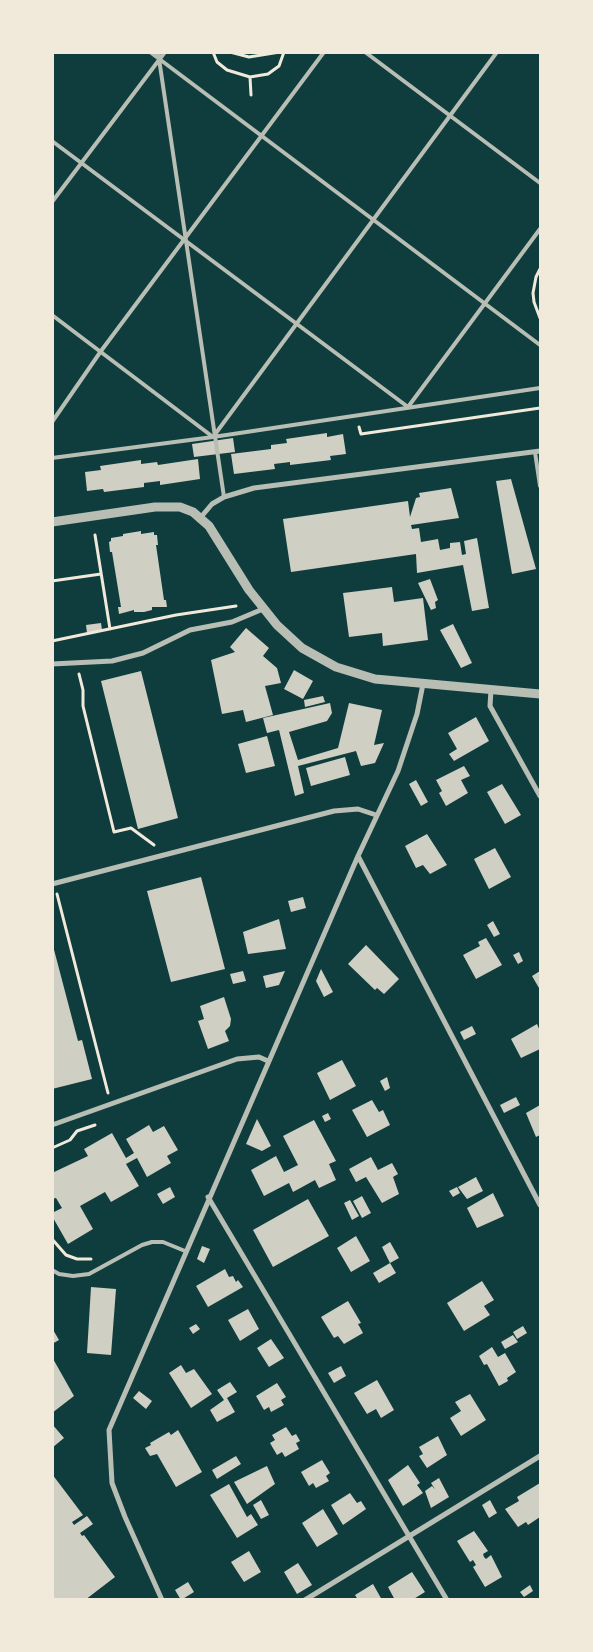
<!DOCTYPE html>
<style>
body{margin:0}
#map{position:relative;width:593px;height:1652px;overflow:hidden;background:#0f3d3e;font-family:Spectral,serif}
canvas{display:block}
.frame{position:absolute;inset:0;border:54px solid #f1e9da;pointer-events:none}
</style>
<div id="map">
<canvas width="593" height="1652"></canvas>
<div class="frame"></div>
</div>
<script>
const g = document.querySelector('canvas').getContext('2d');
g.lineJoin = 'round';
function fillPath(path, color) {
  g.fillStyle = color;
  g.fill(path, 'evenodd');
}
function toPath(rows) {
  const path = new Path2D();
  for (const r of rows) {
    path.moveTo(r[0], r[1]);
    for (let i = 2; i < r.length; i += 2) path.lineTo(r[i], r[i + 1]);
  }
  return path;
}
function stroke(path, color, width, dash) {
  g.strokeStyle = color;
  g.lineWidth = width;
  g.lineCap = dash ? 'butt' : 'round';
  g.setLineDash(dash || []);
  g.stroke(path);
}
fillPath(toPath([
 [327,433,327,437,343,434,346,454,330,456,331,460,290,465,290,462,274,464,275,469,234,474,231,454,271,449,271,445,287,443,286,439],
 [233,438,235,452,194,457,192,444],
 [198,459,200,479,160,485,160,481,144,483,144,487,104,492,103,489,87,491,85,472,101,470,100,466,141,460,141,464,157,462,158,465],
 [511,479,536,569,512,574,496,481],
 [451,488,459,518,411,525,412,529,419,528,421,542,438,539,440,550,450,548,450,543,460,542,462,555,466,554,464,541,477,538,489,608,472,611,463,565,417,573,416,554,291,572,283,519,408,501,410,517,416,498,420,497,419,493],
 [141,531,141,534,154,532,154,535,157,535,158,545,156,545,164,600,166,600,167,607,152,607,152,610,144,612,134,612,134,610,119,614,118,607,121,607,112,552,110,552,109,542,111,541,111,538,123,536,123,534],
 [430,579,438,600,435,602,436,608,431,610,418,583],
 [392,587,394,602,423,598,428,640,383,646,382,633,349,637,343,593],
 [101,623,102,630,87,633,86,625],
 [453,624,472,663,461,668,440,630],
 [246,628,269,648,263,656,277,668,281,683,265,686,273,715,246,722,243,710,222,714,211,660,235,652,230,647],
 [294,670,313,681,303,699,284,689],
 [141,671,178,818,138,829,101,681],
 [323,696,325,702,305,707,304,700],
 [330,703,332,713,327,721,289,732,298,760,338,748,349,703,382,710,374,745,384,743,375,763,361,766,356,751,298,766,304,793,295,796,279,730,267,733,263,718],
 [476,717,489,741,454,761,449,754,457,749,448,733],
 [267,736,275,766,246,773,238,744],
 [345,757,350,775,311,786,306,768],
 [464,766,470,776,461,780,468,793,446,806,439,793,442,791,436,780],
 [416,780,428,802,421,806,409,784],
 [502,784,521,815,505,824,487,792],
 [427,834,447,865,430,874,423,865,416,868,405,846],
 [495,848,511,877,489,889,474,859],
 [201,877,225,969,171,982,147,891],
 [303,897,306,908,291,912,288,901],
 [279,919,286,949,248,954,243,932],
 [493,921,500,934,494,937,487,925],
 [486,938,502,965,476,979,463,955,480,946,478,942],
 [52,942,78,1041,82,1040,92,1079,52,1089],
 [366,945,399,979,384,994,377,988,375,990,348,964],
 [519,952,523,961,518,964,513,955],
 [321,969,333,992,324,997,316,981],
 [243,971,246,981,233,984,230,974],
 [285,971,279,985,266,988,263,976],
 [540,971,540,987,539,988,532,976],
 [224,997,231,1019,230,1026,225,1031,229,1041,208,1049,198,1021,204,1019,200,1006],
 [537,1024,540,1031,540,1049,521,1058,511,1039],
 [472,1026,476,1034,464,1040,460,1032],
 [342,1060,356,1086,330,1100,317,1073],
 [387,1077,390,1088,385,1091,380,1081],
 [516,1097,520,1105,504,1113,500,1105],
 [372,1100,379,1112,383,1110,390,1125,367,1137,352,1110],
 [540,1105,540,1135,536,1137,526,1113],
 [328,1113,331,1119,325,1122,322,1116],
 [257,1119,271,1146,262,1151,246,1144],
 [314,1120,336,1161,329,1164,336,1180,319,1188,315,1180,293,1192,289,1183,264,1196,251,1170,276,1156,284,1172,298,1165,283,1136],
 [149,1125,153,1132,164,1126,178,1150,167,1156,171,1163,147,1177,137,1158,126,1164,139,1186,111,1202,105,1192,80,1206,93,1229,68,1244,52,1216,52,1213,62,1208,56,1198,52,1199,52,1173,88,1156,84,1149,112,1133,126,1158,134,1153,126,1139],
 [371,1157,378,1170,392,1163,398,1174,393,1177,399,1194,382,1203,366,1177,356,1182,349,1169],
 [476,1177,483,1191,467,1199,458,1187],
 [170,1187,175,1197,163,1204,157,1194],
 [457,1187,460,1193,453,1197,449,1191],
 [493,1193,504,1216,477,1228,467,1208],
 [362,1196,371,1213,362,1218,353,1201],
 [308,1199,329,1236,273,1267,253,1230],
 [350,1200,359,1216,352,1220,344,1203],
 [356,1236,370,1261,351,1272,337,1248],
 [390,1242,399,1258,390,1263,382,1247],
 [202,1246,210,1249,204,1263,197,1259],
 [390,1263,396,1273,379,1283,373,1273],
 [225,1269,229,1277,233,1276,236,1282,238,1280,243,1287,208,1307,196,1286],
 [482,1281,494,1300,484,1306,490,1315,464,1331,447,1303],
 [91,1287,116,1289,111,1355,87,1353],
 [348,1301,361,1323,358,1324,363,1333,344,1344,338,1336,334,1338,321,1317],
 [248,1309,259,1329,240,1341,228,1320],
 [196,1324,200,1329,193,1334,189,1328],
 [523,1326,527,1333,517,1339,513,1332],
 [52,1328,59,1340,52,1344],
 [513,1335,518,1342,505,1349,501,1342],
 [271,1339,284,1358,269,1367,257,1348],
 [492,1347,498,1357,505,1353,516,1372,507,1378,508,1381,499,1386,487,1364,484,1365,479,1356],
 [52,1357,74,1396,52,1413],
 [181,1365,186,1373,194,1369,212,1394,191,1408,169,1373],
 [341,1366,346,1376,334,1383,328,1373],
 [377,1380,394,1410,381,1418,376,1409,367,1414,354,1393],
 [230,1382,237,1392,227,1398,235,1412,217,1422,210,1410,224,1400,217,1390],
 [277,1383,286,1397,281,1400,284,1405,271,1412,269,1407,264,1410,256,1396],
 [139,1391,152,1401,146,1409,133,1398],
 [470,1394,486,1420,461,1436,450,1418,461,1411,455,1402],
 [52,1424,64,1438,52,1448],
 [286,1427,292,1436,296,1434,300,1441,296,1443,299,1449,285,1457,282,1452,277,1455,270,1443,275,1440,272,1435],
 [178,1430,202,1472,176,1487,157,1454,150,1456,145,1448,151,1445,150,1443,169,1432,171,1435],
 [438,1436,447,1455,427,1468,419,1456,423,1454,419,1447],
 [236,1456,241,1464,217,1479,212,1470],
 [322,1460,330,1473,326,1476,329,1481,316,1488,313,1483,309,1486,301,1472],
 [408,1465,420,1483,417,1485,423,1493,403,1506,388,1480],
 [267,1466,275,1484,247,1504,234,1482],
 [52,1474,83,1515,72,1522,74,1525,87,1516,93,1524,80,1533,82,1536,84,1535,115,1577,85,1600,52,1600],
 [439,1478,449,1497,431,1508,425,1491,432,1486,435,1489,431,1483],
 [540,1483,540,1517,528,1525,526,1522,518,1527,505,1509,519,1501,517,1497],
 [229,1484,247,1517,251,1514,258,1525,237,1538,210,1495],
 [350,1493,357,1503,361,1501,366,1509,343,1525,331,1505],
 [261,1500,269,1515,261,1519,253,1505],
 [490,1500,497,1513,489,1518,482,1505],
 [323,1509,338,1534,317,1547,302,1523],
 [474,1531,488,1551,483,1554,484,1557,486,1559,491,1555,502,1577,485,1587,473,1567,476,1565,473,1560,470,1562,457,1541],
 [249,1551,261,1572,244,1582,231,1562],
 [298,1563,312,1585,297,1594,284,1572],
 [412,1572,425,1592,412,1600,395,1600,388,1587],
 [188,1582,194,1592,181,1600,175,1590],
 [373,1584,382,1600,358,1600,355,1595],
 [530,1585,533,1591,524,1597,520,1592]
]), '#cfcfc3');
stroke(toPath([
 [213,52,217,62,227,70,250,77,268,74,279,66,284,52],
 [230,52,249,57,280,52],
 [250,77,251,95],
 [540,269,536,277,533,293,534,302,540,318],
 [359,427,361,434,540,408],
 [95,535,110,629],
 [52,581,101,574],
 [52,641,176,615,236,606],
 [79,674,83,690,83,706,114,832,131,828,154,845],
 [57,894,108,1093],
 [52,1148,70,1140,77,1131,95,1125],
 [52,1239,66,1255,77,1259,91,1259]
]), '#f1e9da', 3);
stroke(toPath([
 [150,52,540,345],
 [158,52,224,497],
 [365,52,540,183],
 [52,141,408,407,540,229],
 [52,202,165,52],
 [52,315,213,437,497,52],
 [52,422,101,351,324,52],
 [535,452,540,486],
 [52,458,213,437,540,388],
 [52,1270,59,1274,73,1276,89,1274,142,1245,152,1242,163,1242,185,1251]
]), '#b8beb3', 4);
stroke(toPath([
 [201,517,212,504,224,497,254,488,540,451],
 [52,664,112,661,143,653,190,630,232,622,263,609],
 [491,690,490,706,540,796],
 [358,856,540,1205],
 [52,884,334,811,358,809,376,815],
 [52,1125,237,1059,259,1057,268,1061],
 [208,1197,447,1600],
 [162,1600,125,1517,112,1483,109,1430,358,856,398,771,417,714,423,684],
 [305,1600,540,1456]
]), '#b8beb3', 5);
stroke(toPath([
 [52,522,155,507,180,507,193,512,209,526,249,590,277,625,302,648,336,667,375,679,540,694]
]), '#b8beb3', 9);
</script>
